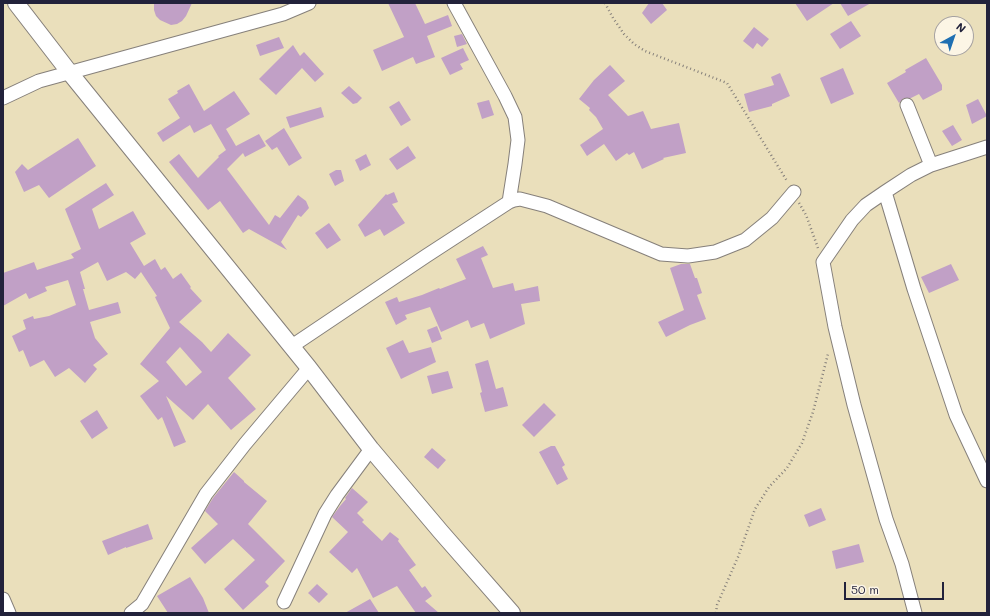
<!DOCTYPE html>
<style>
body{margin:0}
#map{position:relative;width:990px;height:616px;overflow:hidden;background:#eadfbb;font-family:Mali,sans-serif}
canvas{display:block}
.frame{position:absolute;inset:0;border:4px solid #22223b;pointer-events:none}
.north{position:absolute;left:934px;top:16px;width:40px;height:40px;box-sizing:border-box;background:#fcf5e5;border:1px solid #a5a1a1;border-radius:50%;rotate:40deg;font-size:11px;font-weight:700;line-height:16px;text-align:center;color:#22223b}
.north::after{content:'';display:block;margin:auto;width:14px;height:18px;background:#1f6fb2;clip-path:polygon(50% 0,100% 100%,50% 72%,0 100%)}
.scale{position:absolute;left:844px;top:582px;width:100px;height:18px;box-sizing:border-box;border:2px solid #22223b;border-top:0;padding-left:5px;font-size:12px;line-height:14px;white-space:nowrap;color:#22223b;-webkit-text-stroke:3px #fcf5e5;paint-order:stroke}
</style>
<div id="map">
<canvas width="990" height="616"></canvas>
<div class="frame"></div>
<div class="north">N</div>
<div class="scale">50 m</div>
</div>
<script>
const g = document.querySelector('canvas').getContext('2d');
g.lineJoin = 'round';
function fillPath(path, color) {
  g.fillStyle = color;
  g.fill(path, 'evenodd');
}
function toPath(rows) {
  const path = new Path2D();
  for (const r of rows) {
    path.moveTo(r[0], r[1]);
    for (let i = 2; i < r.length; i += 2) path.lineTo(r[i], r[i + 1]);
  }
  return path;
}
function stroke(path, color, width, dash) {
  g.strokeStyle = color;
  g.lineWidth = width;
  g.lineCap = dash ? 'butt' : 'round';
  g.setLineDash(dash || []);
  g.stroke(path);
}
fillPath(toPath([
 [154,3,192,3,186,16,182,21,177,24,171,25,160,20,156,16,154,10],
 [388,3,415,3,425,24,448,15,452,26,427,36,435,57,416,64,413,57,382,71,373,50,404,37],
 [649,3,662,3,667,10,651,24,642,13],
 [795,3,834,3,807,21],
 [840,3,871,3,848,16],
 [851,21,861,36,840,49,830,34],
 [754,27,769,39,762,47,757,43,753,49,743,41],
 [462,34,467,44,457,47,454,36],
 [279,37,284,48,260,56,256,45],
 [293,45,300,56,304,52,324,74,315,82,302,68,276,95,259,79],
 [463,48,469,60,460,64,463,69,450,75,441,58],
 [926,58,942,85,942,90,923,100,919,94,911,98,904,98,899,103,887,83,906,72,905,70],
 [610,65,625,81,608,95,628,116,643,111,651,129,679,123,686,153,663,158,664,159,642,169,634,152,629,155,627,153,616,161,604,144,587,156,580,145,603,129,596,117,589,110,590,108,579,99,594,80],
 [843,68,854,94,831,104,820,78],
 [780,73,790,96,772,104,772,106,749,112,744,94,774,85,771,77],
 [189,84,204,111,234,91,250,114,226,129,236,146,259,134,266,146,245,157,243,153,227,169,269,225,275,215,280,218,298,195,306,201,309,208,301,217,298,215,281,242,287,250,249,229,243,233,220,201,208,210,169,162,179,154,198,178,219,157,218,156,226,150,211,124,194,133,190,125,163,142,157,133,180,118,168,99,178,93,177,91],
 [349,86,362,98,357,103,353,104,341,93],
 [978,99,987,116,972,124,966,105],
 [489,100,494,115,482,119,477,103],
 [399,101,411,120,401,126,389,107],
 [321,107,324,117,290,128,286,117],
 [953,125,962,140,952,146,942,131],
 [284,128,302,158,289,166,277,147,272,150,265,141],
 [78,138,96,166,49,198,39,185,24,192,15,172,22,164,28,170],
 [408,146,416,158,397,170,389,159],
 [366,154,371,165,360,171,355,160],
 [336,170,341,170,344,181,335,186,329,174],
 [106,183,114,195,92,209,99,229,133,211,146,234,130,243,144,266,155,259,161,270,165,267,173,279,181,273,191,287,190,288,202,301,179,322,202,342,211,352,228,333,251,355,228,378,256,409,231,430,208,404,193,420,166,396,186,442,174,447,162,417,158,420,140,396,159,381,140,364,170,328,155,297,157,296,141,272,135,279,126,272,107,281,98,262,80,272,85,289,83,289,89,310,118,302,121,313,90,322,95,338,108,354,93,365,97,369,85,383,69,368,55,377,44,360,30,367,23,350,19,352,12,336,26,329,23,320,33,316,34,319,49,316,76,305,68,280,45,287,47,291,29,299,26,293,3,306,3,273,34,262,37,270,74,258,71,254,81,249,65,209],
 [180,347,202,372,186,386,166,362],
 [394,192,398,202,392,204,405,223,384,236,380,229,365,237,358,225,386,194,387,195],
 [329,223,341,240,327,249,315,233],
 [483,246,488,255,481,258,493,288,513,283,515,291,538,286,540,301,521,304,525,324,490,339,484,323,471,328,468,320,441,332,430,307,405,315,407,319,396,325,385,302,397,297,399,302,422,295,439,288,440,289,466,279,456,259],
 [681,264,690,264,695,278,697,278,702,293,697,295,706,319,690,325,666,337,658,322,684,310,670,268],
 [951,264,959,280,929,293,921,277],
 [437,326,442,339,432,343,427,330],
 [403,340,409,353,431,347,436,362,401,379,386,348],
 [488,360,496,389,503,387,508,406,485,412,480,393,482,392,475,364],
 [448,371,453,388,432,394,427,376],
 [544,403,556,415,534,437,522,425],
 [97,410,108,428,92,439,80,421],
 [551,446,555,446,565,465,562,467,568,479,557,485,539,452],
 [432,448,446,460,438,469,424,457],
 [234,472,244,481,244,482,267,501,248,524,285,561,265,582,269,586,243,610,224,589,255,560,233,539,205,564,191,548,218,524,205,511,213,498],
 [352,488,368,502,357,513,364,520,362,522,382,541,390,532,399,539,398,541,416,565,409,570,422,588,425,586,432,596,425,601,439,613,416,613,397,586,373,598,357,568,352,573,329,552,348,532,332,517,340,506,346,499,345,498],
 [821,508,826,520,809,527,804,515],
 [148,524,153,539,126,548,126,547,108,555,102,541],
 [859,544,864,562,836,569,832,551],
 [190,577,203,598,209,613,168,613,157,596],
 [317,584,328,594,319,603,308,593],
 [370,599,379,613,345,613]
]), '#c1a0c6');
const minor = toPath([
 [454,3,505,96,515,117,518,140,515,164,509,202],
 [3,98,39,81,283,14,309,3],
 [907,105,931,165],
 [885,192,914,289,956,415,987,481],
 [292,346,426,256,509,202,514,200,520,199,547,206,661,254,688,256,715,252,745,240,772,218,794,192],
 [3,599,9,613],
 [284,602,325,514,337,495,371,449],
 [131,613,142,604,206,494,245,444,309,368],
 [915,613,902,564,886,519,854,405,835,327,823,262,852,220,866,205,885,192,911,175,931,165,987,147]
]);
const tertiary = toPath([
 [16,3,70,73,309,368,371,449,441,532,512,613]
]);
stroke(minor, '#86807b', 15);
stroke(tertiary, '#86807b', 18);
stroke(toPath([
 [605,3,613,18,624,34,634,44,645,51,727,83,787,181],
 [799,203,806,215,818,248],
 [716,613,717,605,738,557,755,509,769,487,787,468,802,443,813,412,828,354]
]), '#86807b', 2.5, [1, 3]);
stroke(minor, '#fff', 13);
stroke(tertiary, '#fff', 16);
</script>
